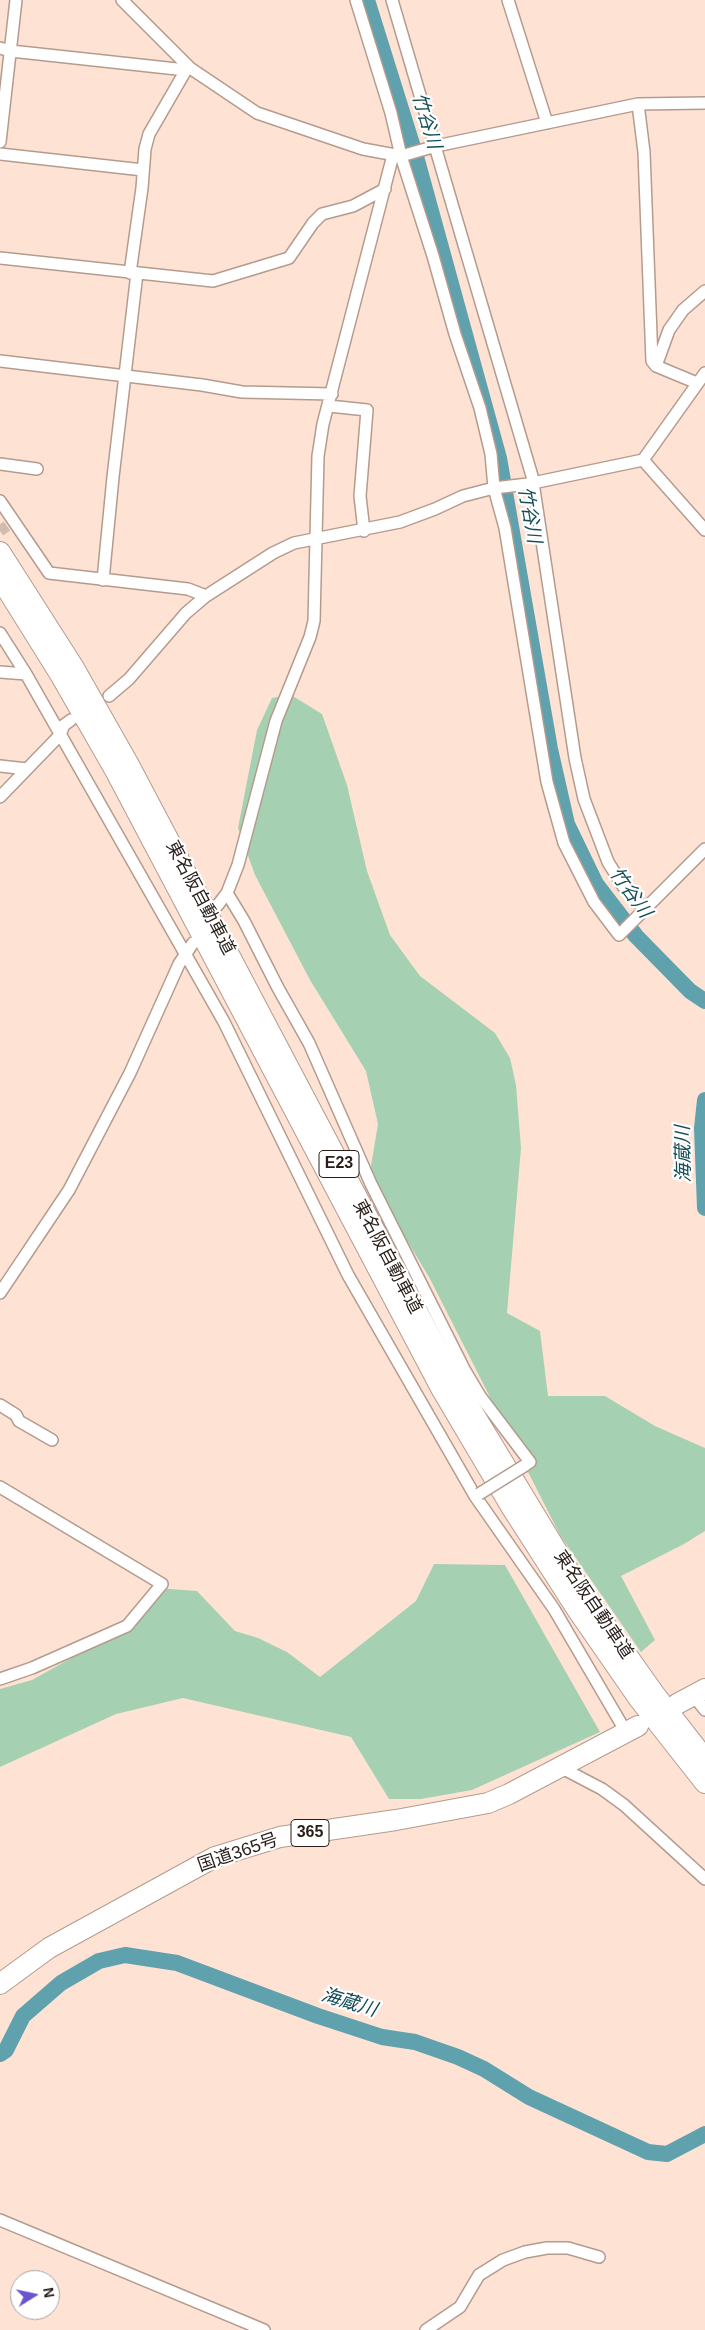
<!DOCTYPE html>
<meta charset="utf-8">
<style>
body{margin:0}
#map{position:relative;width:705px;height:2330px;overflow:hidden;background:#fee3d5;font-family:Helvetica,sans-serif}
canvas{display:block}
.north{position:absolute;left:10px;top:2270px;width:50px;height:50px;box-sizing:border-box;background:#fff;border:1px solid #a9a5a3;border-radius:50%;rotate:80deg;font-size:14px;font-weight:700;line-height:20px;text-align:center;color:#281e19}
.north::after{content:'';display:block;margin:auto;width:18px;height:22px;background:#6756cf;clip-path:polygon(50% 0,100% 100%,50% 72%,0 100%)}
</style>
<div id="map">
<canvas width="705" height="2330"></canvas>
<div class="north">N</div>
</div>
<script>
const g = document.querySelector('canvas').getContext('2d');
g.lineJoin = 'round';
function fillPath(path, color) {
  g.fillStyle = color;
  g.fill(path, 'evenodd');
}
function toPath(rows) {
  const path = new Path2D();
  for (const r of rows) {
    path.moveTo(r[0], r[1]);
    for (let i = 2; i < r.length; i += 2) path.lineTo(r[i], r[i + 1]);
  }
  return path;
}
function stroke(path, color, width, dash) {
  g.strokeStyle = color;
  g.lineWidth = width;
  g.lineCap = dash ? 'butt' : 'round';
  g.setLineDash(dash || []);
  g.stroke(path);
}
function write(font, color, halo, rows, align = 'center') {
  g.font = font + ' Helvetica,"Noto Sans JP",sans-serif';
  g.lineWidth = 4.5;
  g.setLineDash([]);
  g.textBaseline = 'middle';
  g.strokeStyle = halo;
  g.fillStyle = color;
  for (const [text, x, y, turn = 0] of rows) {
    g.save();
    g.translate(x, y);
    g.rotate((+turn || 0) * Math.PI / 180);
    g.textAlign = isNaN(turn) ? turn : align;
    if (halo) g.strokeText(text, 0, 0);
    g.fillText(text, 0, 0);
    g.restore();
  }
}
fillPath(toPath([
 [291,695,322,714,347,785,367,871,390,935,420,976,495,1033,510,1058,516,1085,521,1148,507,1313,540,1331,548,1396,605,1396,655,1426,705,1448,705,1531,684,1544,621,1576,655,1640,641,1652,560,1535,429,1277,369,1178,378,1124,366,1071,310,980,255,875,238,828,257,730,272,698],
 [434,1564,505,1565,600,1732,472,1790,421,1799,389,1799,351,1737,183,1698,116,1714,0,1767,0,1689,32,1680,116,1633,157,1588,197,1591,235,1631,258,1638,287,1652,320,1677,416,1601]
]), '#a5d1b2');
stroke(toPath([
 [367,0,417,160,499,458,550,749,567,824,596,884,636,936,690,991,705,1001],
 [705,1100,702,1128,705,1208],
 [0,2054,6,2050,23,2016,61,1983,99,1961,125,1955,177,1963,318,2016,382,2037,415,2042,458,2057,484,2069,529,2097,648,2152,667,2154,705,2134]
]), '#60a1ae', 16);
stroke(toPath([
 [0,531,7,526]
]), '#d3bcaf', 11, [11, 5.5]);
const street = toPath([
 [122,0,190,68,257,113,363,149,401,156,436,146,638,104,705,103],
 [356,0,391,113,401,156,433,256,455,334,480,408,491,454,494,488,505,528,547,782,564,843,594,902,619,935,705,849],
 [392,0,532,476,575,758,584,799,608,862,623,886,644,909],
 [508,0,547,123],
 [0,48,11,51,186,70],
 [638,104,644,152,652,361,656,366,697,383],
 [0,142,16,0],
 [0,154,143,170],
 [0,258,213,281,289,258,313,223,322,214,353,206,385,189],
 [130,273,142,188,145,149,149,134,186,70,190,68],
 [0,361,202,385,242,392,332,394],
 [656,366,669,330,683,310,705,291],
 [329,406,367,410,360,496,364,531],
 [643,460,705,530],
 [0,464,37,469],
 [0,501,49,573,188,589,206,596],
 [103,580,113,477,137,273],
 [0,633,26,674,224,1022,348,1275,475,1496,554,1609,626,1732],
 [0,672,26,674],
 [109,696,129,679,186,613,206,596,273,553,294,543,400,522,435,509,463,496,494,488,528,484,643,460,705,373],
 [0,766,27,769],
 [0,797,60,735,64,725,71,720],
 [227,893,244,921,278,988,309,1043,371,1184,464,1369,480,1396,530,1462,524,1466],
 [217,906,227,893,238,865,276,721,310,637,314,621,318,456,323,424,393,155],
 [0,1293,69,1190,130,1073,179,964,193,943],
 [0,1405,16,1415,19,1421,52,1440],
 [0,1487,162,1584,127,1626,32,1668,0,1679],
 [693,1695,705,1710],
 [560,1767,602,1789,624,1805,705,1879],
 [0,2220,264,2330],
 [426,2330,460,2307,479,2275,503,2260,525,2252,547,2248,568,2248,599,2257]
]);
const highway = toPath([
 [0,552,74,668,129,765,455,1383,578,1586,656,1696,705,1759],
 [0,578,61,676,116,772,442,1390,510,1505,578,1611,639,1699,705,1783],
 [677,1704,705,1689],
 [0,1984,49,1948,215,1857,280,1837,396,1820,488,1803,509,1794,638,1726]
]);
stroke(street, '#b49b8e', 14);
stroke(highway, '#b49b8e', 22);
stroke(street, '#fff', 11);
stroke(highway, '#fff', 20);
const streetBridge = toPath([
 [479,1494,524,1466]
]);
stroke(streetBridge, '#b49b8e', 14, []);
stroke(streetBridge, '#fff', 11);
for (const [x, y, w] of [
 [339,1164,40],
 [310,1833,38]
]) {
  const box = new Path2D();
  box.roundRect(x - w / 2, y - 13.5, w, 27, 4);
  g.fillStyle = '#fff';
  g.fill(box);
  stroke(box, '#281e19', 1);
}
write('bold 16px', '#281e19', null, [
 ["E23",339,1164],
 ["365",310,1833]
]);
write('18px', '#281e19', '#fff', [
 ["東名阪自動車道",200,898,62],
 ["東名阪自動車道",387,1257,62],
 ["東名阪自動車道",593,1605,56],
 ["国道365号",238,1853,-19]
]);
write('italic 19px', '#154f58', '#fff', [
 ["竹谷川",426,121,73],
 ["竹谷川",529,515,80],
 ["竹谷川",630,893,54],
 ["海蔵川",684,1154,-91],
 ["海蔵川",349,2003,17]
]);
</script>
